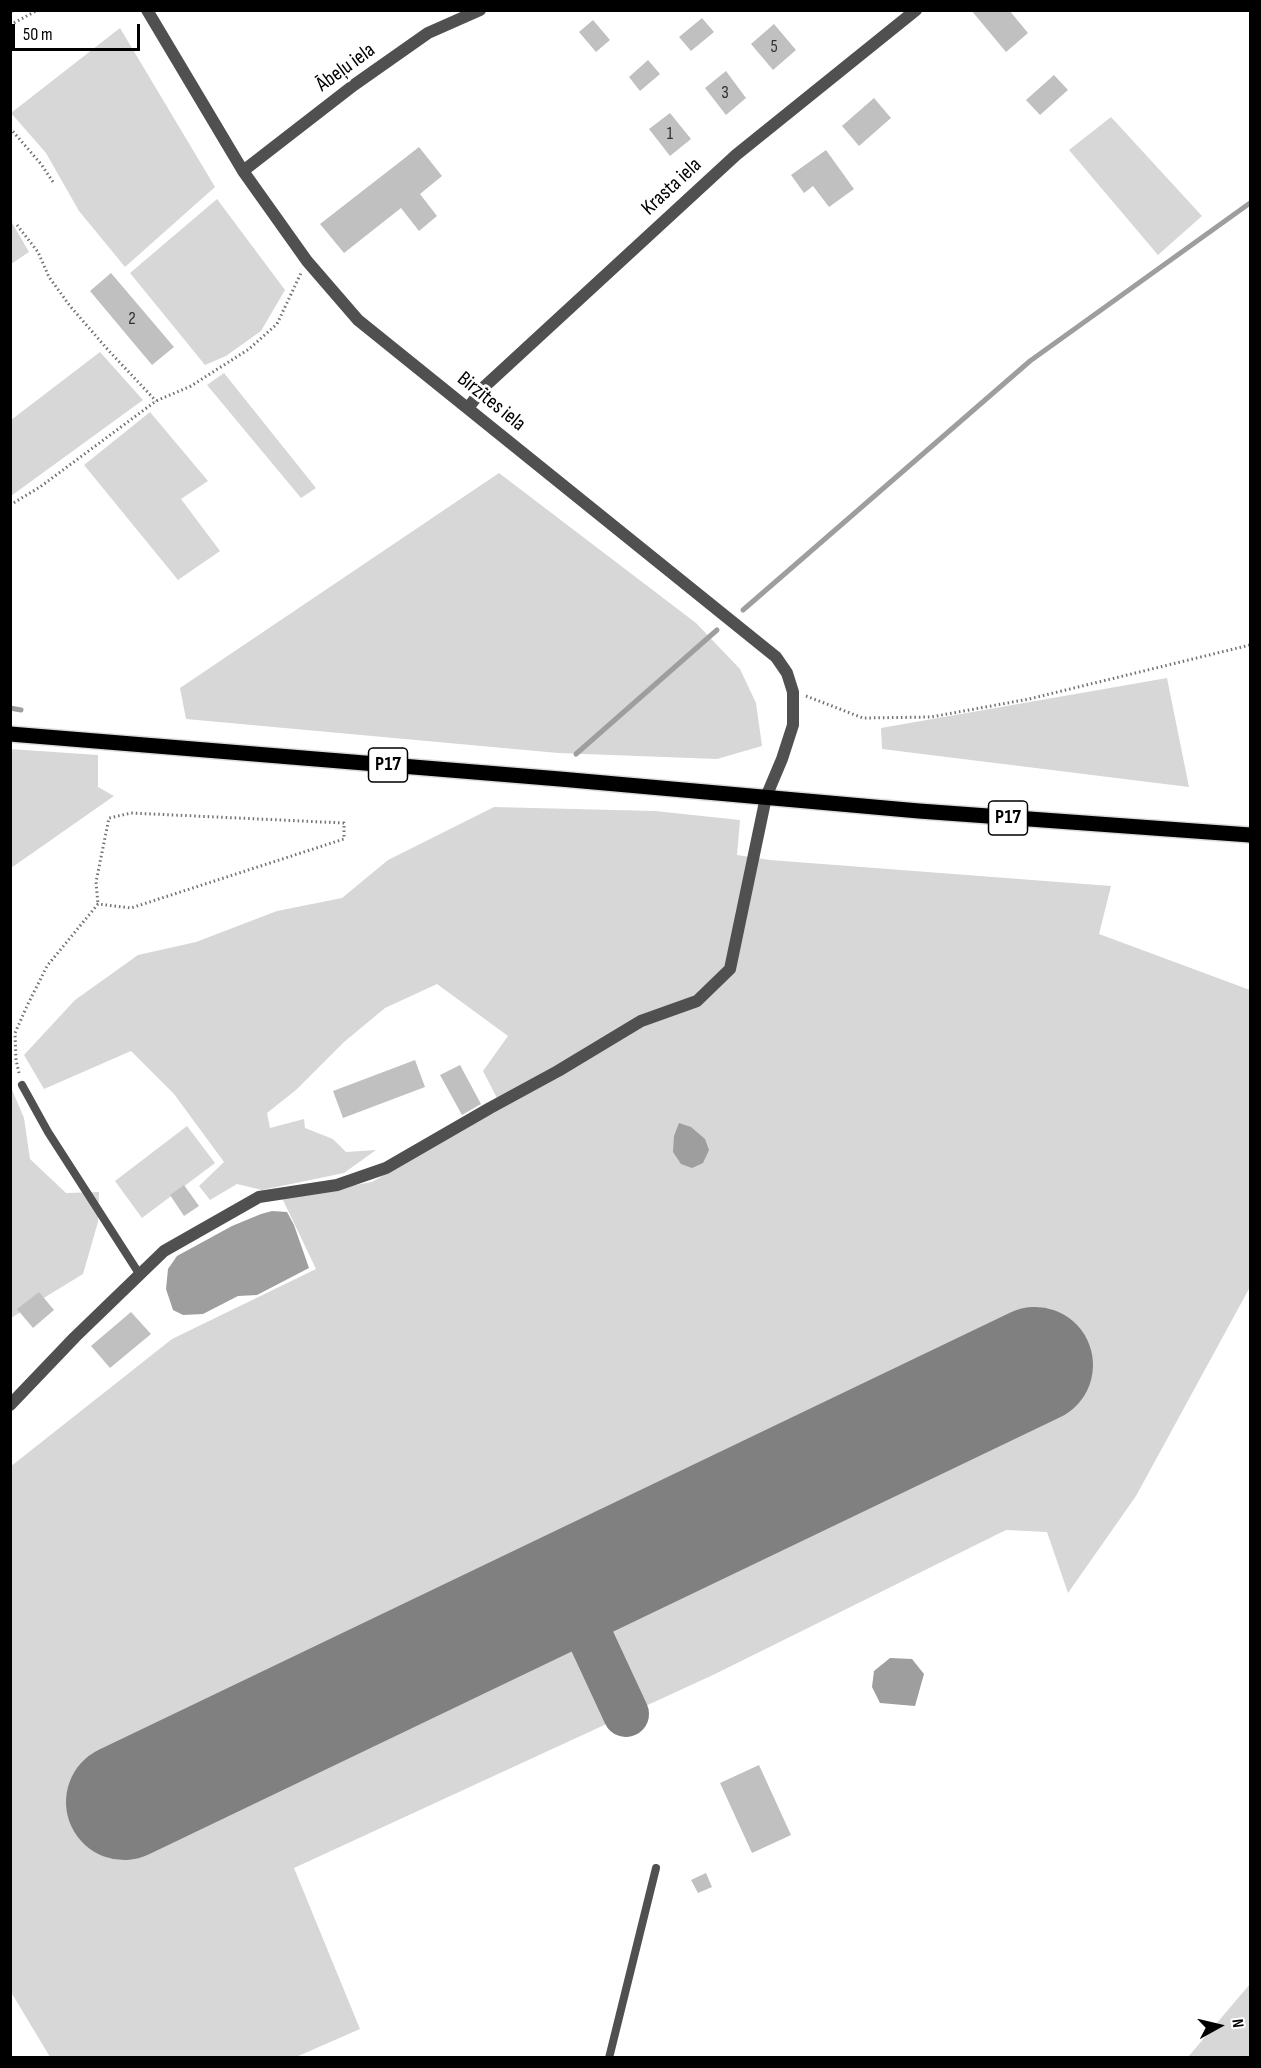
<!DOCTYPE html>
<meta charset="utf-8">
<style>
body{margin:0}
#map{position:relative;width:1261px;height:2068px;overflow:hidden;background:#fff;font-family:"Sofia Sans Condensed",sans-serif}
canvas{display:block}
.frame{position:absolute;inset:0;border:12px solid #000;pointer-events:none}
.north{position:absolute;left:1189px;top:1996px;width:60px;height:60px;-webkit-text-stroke:4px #fff;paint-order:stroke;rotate:82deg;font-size:16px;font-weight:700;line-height:24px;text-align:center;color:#000}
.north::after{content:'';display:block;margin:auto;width:21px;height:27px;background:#000;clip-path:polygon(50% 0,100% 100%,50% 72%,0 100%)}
.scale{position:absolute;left:12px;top:24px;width:128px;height:27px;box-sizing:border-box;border:3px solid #000;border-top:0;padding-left:8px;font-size:18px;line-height:21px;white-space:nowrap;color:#000;-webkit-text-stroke:4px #fff;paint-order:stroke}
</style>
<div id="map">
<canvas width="1261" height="2068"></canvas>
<div class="frame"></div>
<div class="north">N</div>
<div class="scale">50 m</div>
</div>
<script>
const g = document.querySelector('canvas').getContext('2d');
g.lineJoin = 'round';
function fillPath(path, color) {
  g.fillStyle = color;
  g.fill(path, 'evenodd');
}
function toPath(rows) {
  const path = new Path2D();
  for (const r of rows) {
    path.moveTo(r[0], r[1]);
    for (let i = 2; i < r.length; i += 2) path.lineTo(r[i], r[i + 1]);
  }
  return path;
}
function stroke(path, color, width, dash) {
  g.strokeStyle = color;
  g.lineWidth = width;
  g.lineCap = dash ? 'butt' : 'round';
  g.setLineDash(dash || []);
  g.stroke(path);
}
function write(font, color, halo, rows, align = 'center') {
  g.font = font + ' "Sofia Sans Condensed",sans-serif';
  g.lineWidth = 6;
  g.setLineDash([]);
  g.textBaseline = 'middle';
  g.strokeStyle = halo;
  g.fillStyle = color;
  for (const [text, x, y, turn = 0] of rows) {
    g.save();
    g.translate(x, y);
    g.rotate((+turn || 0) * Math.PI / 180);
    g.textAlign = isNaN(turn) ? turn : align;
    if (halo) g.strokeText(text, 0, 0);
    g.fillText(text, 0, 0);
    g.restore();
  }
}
fillPath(toPath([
 [120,28,215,187,125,267,79,211,46,153,11,113],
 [1111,117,1202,216,1158,255,1069,150],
 [217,199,285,290,261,331,226,356,205,365,130,273],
 [11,221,29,252,11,264,10,264],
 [100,352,143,400,11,496,11,420],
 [224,373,316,488,301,498,207,385],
 [150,412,208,481,181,499,220,551,178,580,84,465],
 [499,473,696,623,740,669,756,703,762,746,717,759,558,753,186,719,180,688],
 [1167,678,1189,787,882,749,881,728],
 [10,749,98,755,98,787,114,796,11,868],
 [494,807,655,811,740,820,737,855,770,860,1111,886,1099,934,1250,990,1250,1287,1136,1496,1068,1593,1047,1532,1006,1530,715,1674,294,1868,360,2029,296,2057,50,2057,11,1992,10,1467,172,1339,316,1269,282,1198,372,1182,494,1111,497,1098,483,1071,508,1036,437,984,385,1008,344,1042,296,1090,267,1113,270,1128,304,1119,305,1128,333,1139,346,1152,376,1150,344,1173,262,1190,237,1184,210,1200,199,1186,224,1162,174,1094,131,1051,44,1089,24,1055,75,1000,138,955,196,942,277,911,342,898,388,860],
 [10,1085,24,1118,30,1159,66,1193,99,1192,98,1222,83,1274,11,1318],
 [187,1126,215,1163,142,1218,115,1181],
 [1250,1984,1250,2057,1188,2057]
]), '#d7d7d7');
fillPath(toPath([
 [679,1123,691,1127,705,1139,709,1150,703,1163,692,1168,681,1164,673,1152,674,1136],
 [272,1211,287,1212,294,1225,309,1268,257,1295,238,1296,203,1314,183,1315,173,1310,166,1289,168,1269,177,1256,232,1226,261,1214],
 [890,1658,912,1659,924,1674,915,1706,880,1703,872,1687,874,1671]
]), '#9e9e9e');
stroke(toPath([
 [10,11,12,10],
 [743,610,1030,361,1250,203],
 [10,708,21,710],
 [576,754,717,630]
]), '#9e9e9e', 5);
stroke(toPath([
 [568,1589,626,1714]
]), '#808080', 46);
stroke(toPath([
 [124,1802,1035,1365]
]), '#808080', 116);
fillPath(toPath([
 [971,10,1009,10,1028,33,1006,52],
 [702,18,714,32,691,51,679,37],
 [593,20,610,40,596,52,579,32],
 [774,24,796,50,773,70,751,44],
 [648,60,660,74,640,91,629,77],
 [726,71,746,98,726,115,705,88],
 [1054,75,1068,90,1040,115,1026,100],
 [874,98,891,118,859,146,842,126],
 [670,113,691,139,670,156,649,129],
 [419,147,442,176,420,194,437,216,419,231,401,208,344,253,320,224],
 [826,150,854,189,829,207,813,186,804,193,791,175],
 [111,273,174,347,152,365,90,291],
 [415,1060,425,1087,343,1118,333,1091],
 [460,1065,481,1104,462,1115,440,1075],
 [184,1185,199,1206,184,1216,170,1195],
 [39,1292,54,1310,33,1328,17,1309],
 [131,1312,151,1334,110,1368,91,1346],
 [759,1765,791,1835,752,1853,720,1783],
 [706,1873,712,1887,698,1893,691,1880]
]), '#c0c0c0');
const primary = toPath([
 [10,734,560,779,919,811,1250,835]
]);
stroke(primary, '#dbdbdb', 18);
stroke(toPath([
 [10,25,38,10],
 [10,128,41,164,53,182],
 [17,225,38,252,49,277,70,306,109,351,156,401],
 [10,505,40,487,156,401,191,386,249,349,277,324,301,273],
 [806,696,863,718,931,717,1029,699,1250,645],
 [19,1073,16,1060,15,1033,27,1006,47,966,98,904,131,908,344,839,344,823,131,813,109,818,96,882,98,904]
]), '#727272', 3, [1.5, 3]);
stroke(toPath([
 [22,1085,48,1132,140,1275],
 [609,2058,656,1868]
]), '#505050', 8);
stroke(toPath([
 [243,171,354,85,428,33,480,10],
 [468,408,484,387,736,155,916,10],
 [10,1405,75,1337,164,1251,259,1197,337,1185,386,1168,490,1108,558,1071,641,1021,697,1001,730,969,766,797,782,759,793,725,793,692,787,673,776,657,358,320,307,261,243,171,147,10]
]), '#505050', 12);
stroke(primary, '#000', 15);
write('18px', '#303030', null, [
 ["5",774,47],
 ["3",725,93],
 ["1",670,134],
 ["2",132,319]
]);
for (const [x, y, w] of [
 [388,765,39],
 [1008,818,39]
]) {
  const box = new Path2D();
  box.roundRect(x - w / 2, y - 17, w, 34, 4.5);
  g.fillStyle = '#fff';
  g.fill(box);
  stroke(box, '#000', 1.5);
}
write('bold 20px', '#000', null, [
 ["P17",388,765],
 ["P17",1008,818]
]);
write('21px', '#000', '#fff', [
 ["Ābeļu iela",346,68,-36],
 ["Krasta iela",672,187,-43],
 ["Birzītes iela",491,402,39]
]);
</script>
